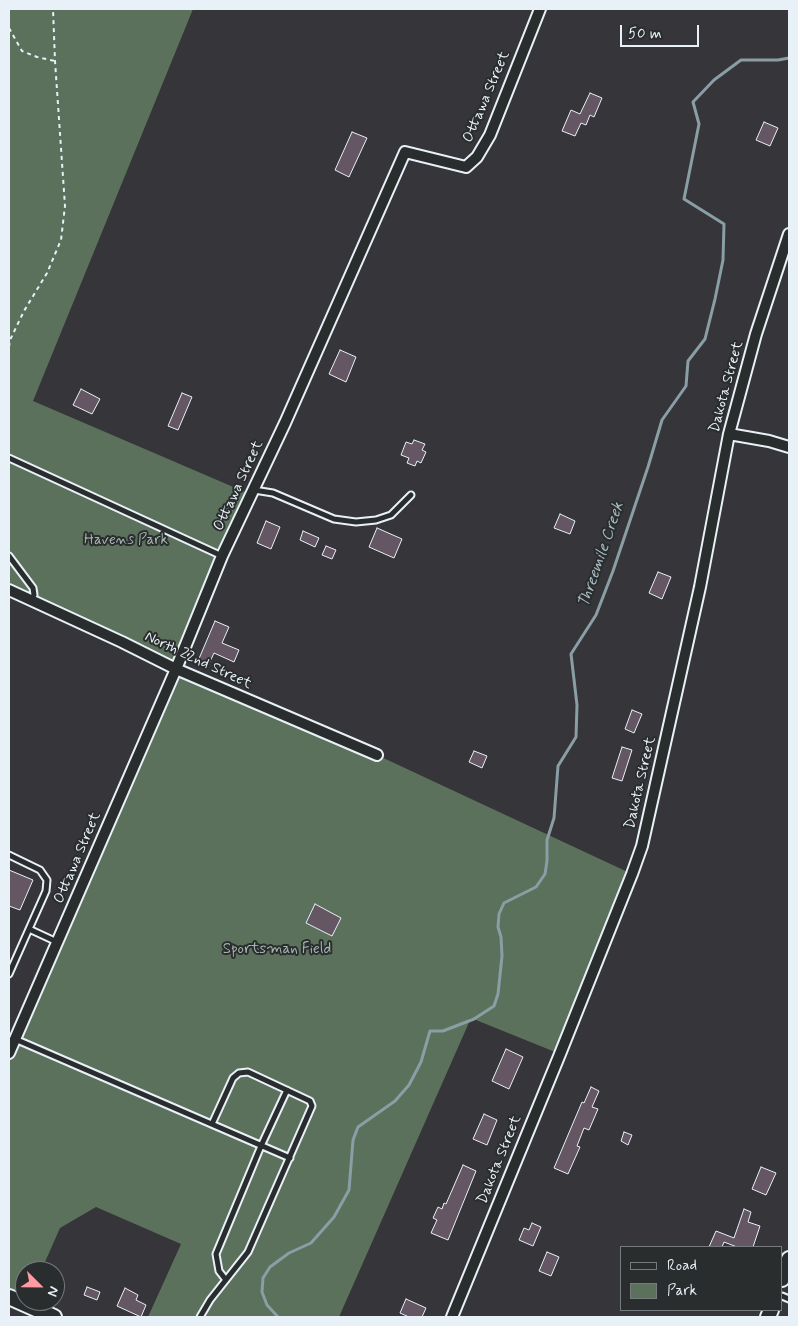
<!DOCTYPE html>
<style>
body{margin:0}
#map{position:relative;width:798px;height:1326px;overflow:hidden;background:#363539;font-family:Mynerve,sans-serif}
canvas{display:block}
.frame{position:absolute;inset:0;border:10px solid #e8f1f8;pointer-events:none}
.legend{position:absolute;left:620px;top:1246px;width:162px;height:65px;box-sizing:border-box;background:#2a2d2e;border:1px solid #767b7f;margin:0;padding:6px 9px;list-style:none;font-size:15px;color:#e8f1f8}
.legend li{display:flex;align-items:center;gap:10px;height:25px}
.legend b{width:25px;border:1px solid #767b7f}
.north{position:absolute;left:15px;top:1261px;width:50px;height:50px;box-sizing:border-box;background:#2a2d2e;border:1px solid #767b7f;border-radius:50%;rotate:113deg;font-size:14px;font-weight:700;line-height:20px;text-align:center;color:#e8f1f8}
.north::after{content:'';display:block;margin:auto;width:18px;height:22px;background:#ff9aa2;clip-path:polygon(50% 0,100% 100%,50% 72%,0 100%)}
.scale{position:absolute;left:620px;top:25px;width:79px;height:22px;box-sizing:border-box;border:2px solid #e8f1f8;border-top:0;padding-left:6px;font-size:15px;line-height:18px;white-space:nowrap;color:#e8f1f8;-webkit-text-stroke:4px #2a2d2e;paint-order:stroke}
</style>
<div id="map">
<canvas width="798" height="1326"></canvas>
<div class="frame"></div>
<ul class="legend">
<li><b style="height:6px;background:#2a2d2e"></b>Road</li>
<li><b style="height:14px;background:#5b715c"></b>Park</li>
</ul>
<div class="north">N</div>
<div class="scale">50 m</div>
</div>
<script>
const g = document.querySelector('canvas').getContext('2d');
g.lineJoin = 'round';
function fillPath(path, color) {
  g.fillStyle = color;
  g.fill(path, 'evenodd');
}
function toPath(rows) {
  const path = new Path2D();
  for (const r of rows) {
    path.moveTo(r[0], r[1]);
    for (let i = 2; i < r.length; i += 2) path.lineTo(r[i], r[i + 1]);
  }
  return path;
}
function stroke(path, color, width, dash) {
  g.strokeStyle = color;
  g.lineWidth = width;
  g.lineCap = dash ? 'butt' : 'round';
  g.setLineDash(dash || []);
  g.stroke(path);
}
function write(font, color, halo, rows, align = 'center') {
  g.font = font + ' Mynerve,sans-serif';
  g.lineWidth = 4;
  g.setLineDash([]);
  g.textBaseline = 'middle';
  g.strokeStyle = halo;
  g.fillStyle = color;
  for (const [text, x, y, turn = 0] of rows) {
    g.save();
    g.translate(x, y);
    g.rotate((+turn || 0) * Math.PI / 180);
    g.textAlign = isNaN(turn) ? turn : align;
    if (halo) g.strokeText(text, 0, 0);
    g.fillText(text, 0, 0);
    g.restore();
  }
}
fillPath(toPath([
 [9,9,193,9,33,401,252,495,176,669,377,755,632,874,560,1054,471,1018,339,1317,148,1317,181,1244,96,1207,60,1228,41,1271,25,1271,25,1301,9,1297,9,1053,176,669,9,589]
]), '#5b715c');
stroke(toPath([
 [278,1317,267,1305,262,1292,263,1278,270,1267,289,1253,311,1243,334,1217,349,1190,353,1140,358,1127,395,1101,409,1085,421,1062,430,1031,443,1031,474,1019,494,1006,498,994,502,956,501,937,498,927,499,914,504,903,536,887,545,874,547,861,547,840,554,818,558,766,576,737,577,705,571,654,596,615,613,571,648,467,662,420,686,386,688,361,705,339,715,299,723,260,724,224,684,199,699,124,693,102,714,80,741,60,778,60,789,58]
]), '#899ea5', 3);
const building = toPath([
 [590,93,602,98,594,117,590,115,586,125,581,123,575,136,562,131,571,110,580,114,590,93],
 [764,122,778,128,770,146,756,140,764,122],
 [352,132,367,138,349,177,335,170,352,132],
 [340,350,356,357,346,382,329,374,340,350],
 [81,389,100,399,92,414,73,405,81,389],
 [182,393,192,397,178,430,168,426,182,393],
 [414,440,425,444,422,450,426,452,421,463,417,461,415,466,407,463,409,458,401,455,406,442,412,444,414,440],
 [560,514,575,521,570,534,554,528,560,514],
 [266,521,280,527,271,549,257,543,266,521],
 [377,528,402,539,394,558,369,547,377,528],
 [303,531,319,538,315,547,300,540,303,531],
 [326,546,336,550,332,559,322,555,326,546],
 [658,572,671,577,662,599,649,593,658,572],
 [215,621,229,627,222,643,239,650,234,662,214,653,208,666,198,661,215,621],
 [632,710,642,714,634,733,625,729,632,710],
 [622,747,632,750,622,781,612,778,622,747],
 [474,751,487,756,482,768,469,762,474,751],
 [9,870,33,880,20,910,9,906,9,870],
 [315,904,341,918,332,936,306,923,315,904],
 [506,1049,523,1057,509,1089,492,1081,506,1049],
 [591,1087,599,1091,592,1107,598,1109,589,1130,584,1128,577,1146,580,1147,568,1174,554,1168,582,1102,584,1103,591,1087],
 [484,1114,497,1120,487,1145,473,1139,484,1114],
 [624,1132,632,1135,628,1145,621,1141,624,1132],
 [463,1165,476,1171,448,1240,431,1233,437,1220,433,1218,438,1207,442,1209,444,1203,446,1204,463,1165],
 [761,1167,776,1173,766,1195,752,1189,761,1167],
 [744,1209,751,1212,748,1222,760,1226,753,1247,737,1247,724,1242,722,1247,709,1247,716,1231,734,1238,744,1209],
 [532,1223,541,1227,533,1246,519,1240,524,1228,529,1230,532,1223],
 [547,1252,559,1257,551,1276,539,1271,547,1252],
 [87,1287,100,1292,97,1300,84,1295,87,1287],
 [125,1288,138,1295,136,1300,146,1305,141,1317,117,1306,125,1288],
 [406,1299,426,1308,422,1317,409,1317,400,1313,406,1299]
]);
fillPath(building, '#645663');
stroke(building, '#e8f1f8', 1);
const lane = toPath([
 [9,458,222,556],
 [254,490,273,493,334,519,356,522,376,520,391,515,411,495],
 [9,556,33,588,34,595,31,600],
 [9,855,40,870,47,880,46,891,29,929],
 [9,974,29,929,57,942],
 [15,1039,290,1158],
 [226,1280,219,1271,216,1254,261,1146,287,1090],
 [782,1296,789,1299],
 [200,1317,210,1300,248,1252,312,1106,310,1101,248,1072,239,1073,233,1078,212,1124]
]);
const street = toPath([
 [729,434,769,441,789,447],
 [9,590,122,642,176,669,377,755],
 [9,1053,176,669,222,556,285,423,405,152,466,167,477,157,490,135,540,9],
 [452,1317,560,1054,632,874,642,846,700,587,729,434,756,334,789,234]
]);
const secondary = toPath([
 [782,1279,789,1259],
 [9,1297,54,1317],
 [768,1317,771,1310]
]);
stroke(lane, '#e8f1f8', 9);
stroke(street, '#e8f1f8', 14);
stroke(secondary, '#e8f1f8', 18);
stroke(toPath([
 [9,28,22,51,37,57,55,61],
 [9,347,10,340,24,311,47,273,61,240,65,206,55,61,53,9]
]), '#e8f1f8', 2, [4, 4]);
stroke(lane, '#2a2d2e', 5);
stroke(street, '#2a2d2e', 10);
stroke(secondary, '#2a2d2e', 14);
write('15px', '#e8f1f8', '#2a2d2e', [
 ["Ottawa Street",487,97,-67],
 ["Dakota Street",727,387,-75],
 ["Ottawa Street",239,486,-65],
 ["North 22nd Street",198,661,25],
 ["Dakota Street",641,783,-77],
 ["Ottawa Street",78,858,-67],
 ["Dakota Street",500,1160,-68]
]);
write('15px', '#a9b7b2', '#2a2d2e', [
 ["Havens Park",126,541],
 ["Sportsman Field",277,950]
]);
write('italic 16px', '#a9bac1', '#2a2d2e', [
 ["Threemile Creek",602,555,-71]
]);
</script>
